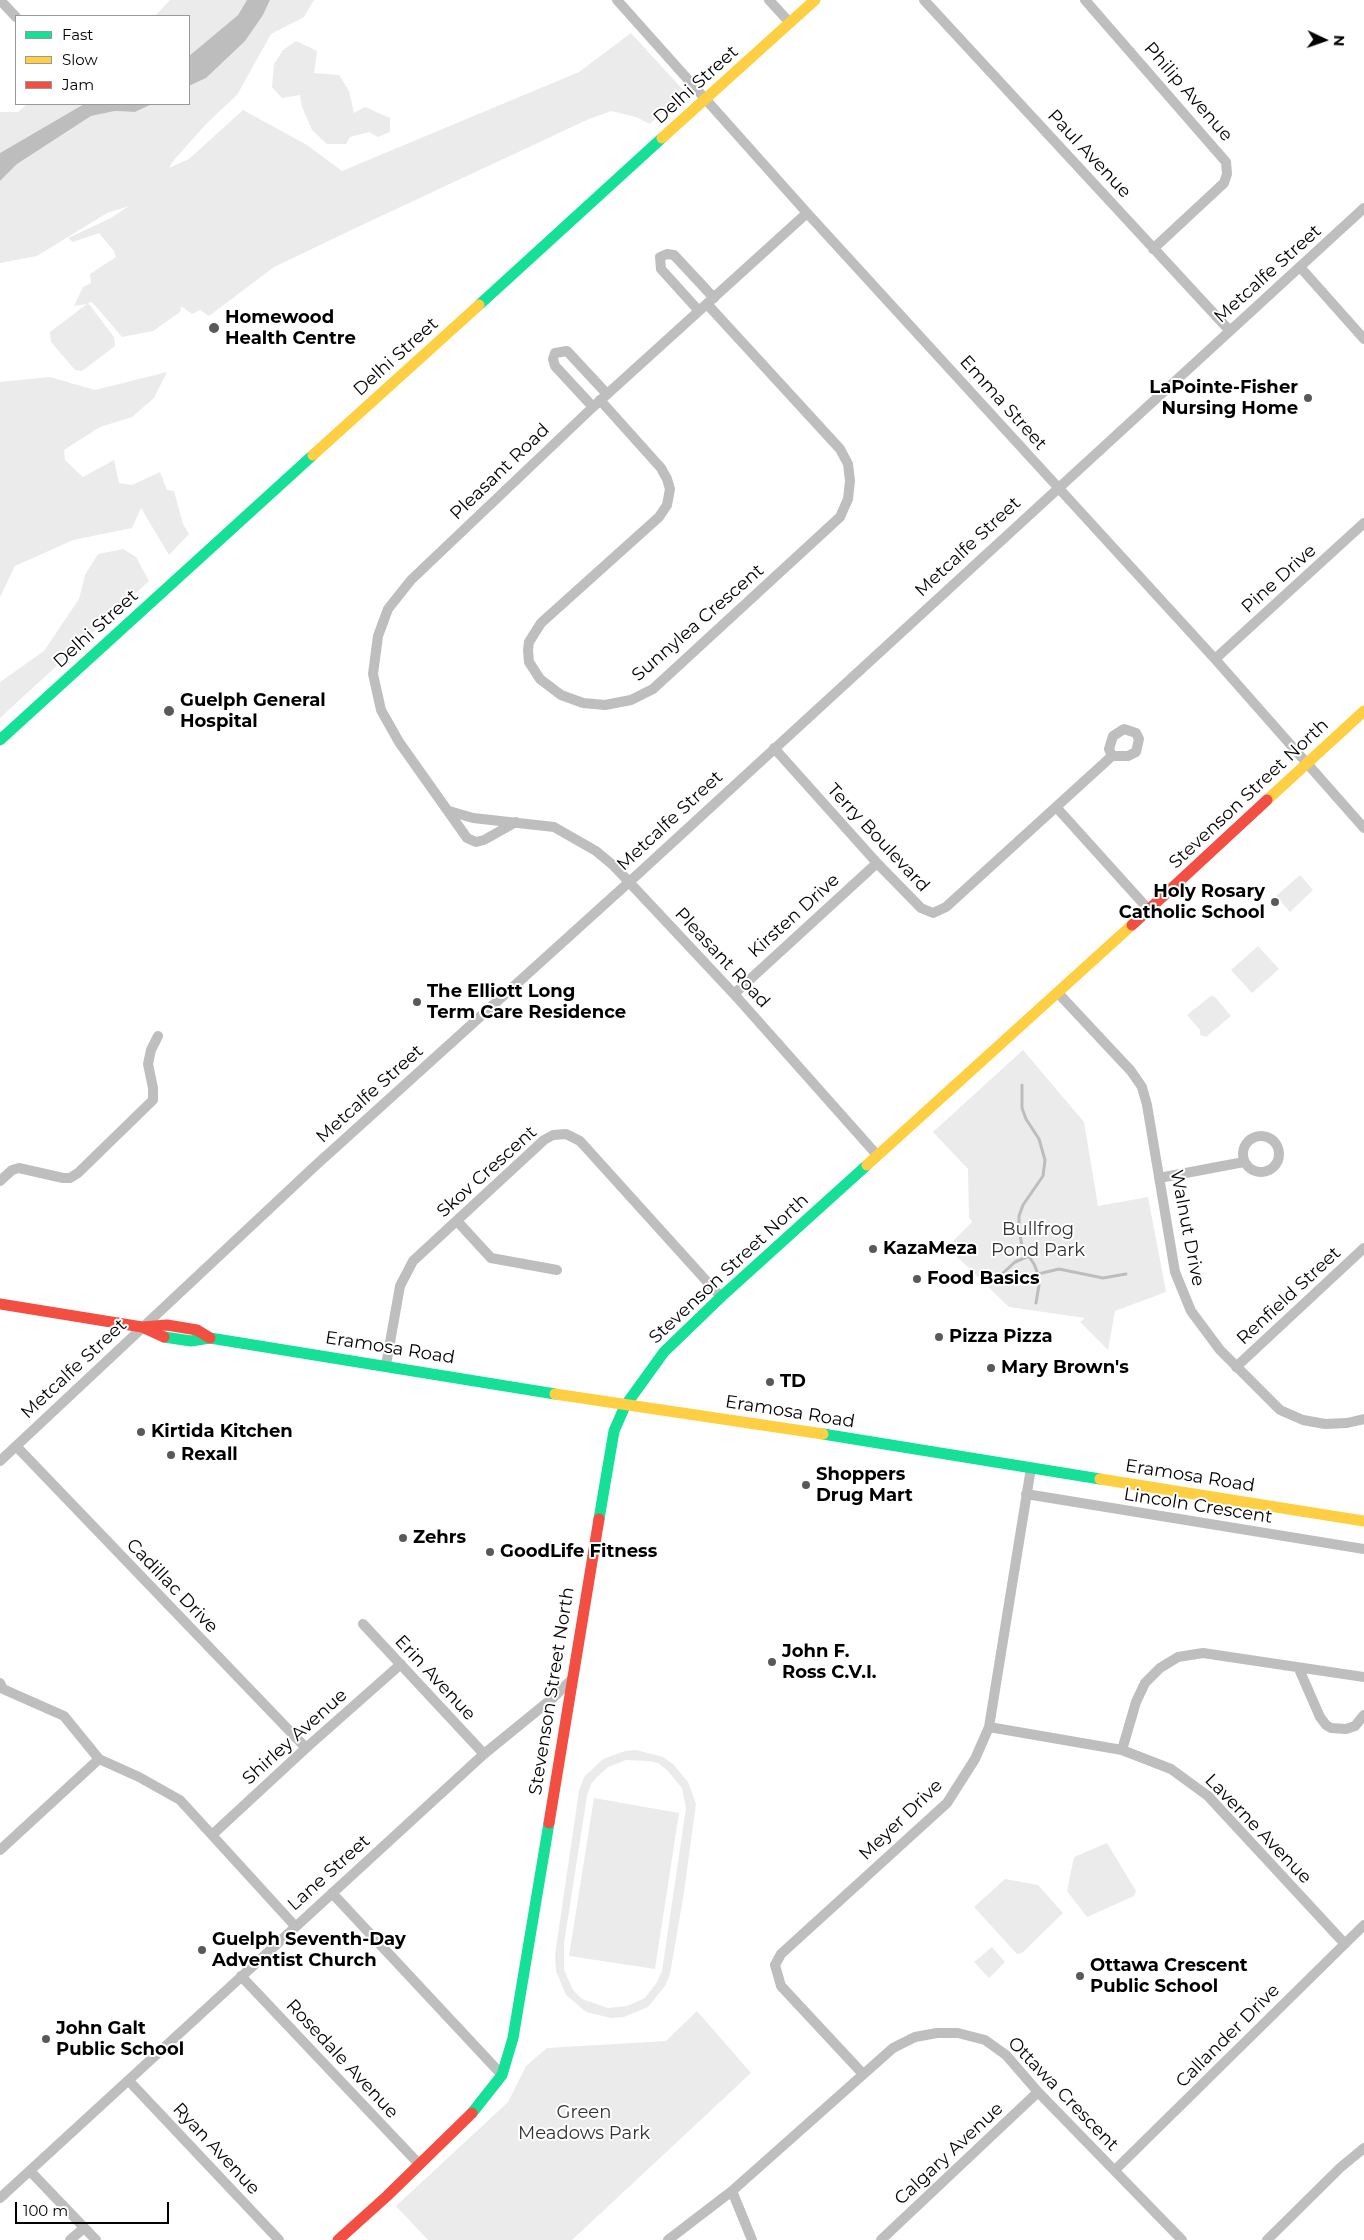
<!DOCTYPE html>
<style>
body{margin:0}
#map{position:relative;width:1364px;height:2240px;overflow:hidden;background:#fff;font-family:Montserrat,sans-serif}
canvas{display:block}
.legend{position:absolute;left:15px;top:15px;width:175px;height:90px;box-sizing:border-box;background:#fff;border:1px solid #999;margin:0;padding:6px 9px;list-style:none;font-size:15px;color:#000}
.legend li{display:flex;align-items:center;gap:10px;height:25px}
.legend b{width:25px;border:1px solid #999}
.north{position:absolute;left:1299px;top:15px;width:50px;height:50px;-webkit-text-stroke:4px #fff;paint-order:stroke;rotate:93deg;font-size:14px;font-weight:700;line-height:20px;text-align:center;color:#000}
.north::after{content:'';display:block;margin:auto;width:18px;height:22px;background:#000;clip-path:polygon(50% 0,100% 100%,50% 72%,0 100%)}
.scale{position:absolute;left:15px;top:2202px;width:154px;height:22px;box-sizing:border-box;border:2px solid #000;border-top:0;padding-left:6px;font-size:15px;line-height:18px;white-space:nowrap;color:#000;-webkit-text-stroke:4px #fff;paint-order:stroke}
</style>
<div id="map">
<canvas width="1364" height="2240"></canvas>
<ul class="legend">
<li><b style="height:6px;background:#16e098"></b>Fast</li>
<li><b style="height:6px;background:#ffcf43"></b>Slow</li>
<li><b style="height:6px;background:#f24e42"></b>Jam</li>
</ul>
<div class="north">N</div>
<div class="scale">100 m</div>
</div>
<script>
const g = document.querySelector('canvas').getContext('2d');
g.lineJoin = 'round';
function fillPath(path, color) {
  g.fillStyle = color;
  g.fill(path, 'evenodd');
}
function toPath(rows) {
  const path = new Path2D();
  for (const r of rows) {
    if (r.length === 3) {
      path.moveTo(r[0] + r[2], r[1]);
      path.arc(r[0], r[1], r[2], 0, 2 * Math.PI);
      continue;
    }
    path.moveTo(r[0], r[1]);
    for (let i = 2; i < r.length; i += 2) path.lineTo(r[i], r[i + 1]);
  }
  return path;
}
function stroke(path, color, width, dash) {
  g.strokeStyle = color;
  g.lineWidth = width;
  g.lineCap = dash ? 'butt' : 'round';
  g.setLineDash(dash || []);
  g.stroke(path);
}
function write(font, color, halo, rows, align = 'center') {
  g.font = font + ' Montserrat,sans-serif';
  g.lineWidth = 4;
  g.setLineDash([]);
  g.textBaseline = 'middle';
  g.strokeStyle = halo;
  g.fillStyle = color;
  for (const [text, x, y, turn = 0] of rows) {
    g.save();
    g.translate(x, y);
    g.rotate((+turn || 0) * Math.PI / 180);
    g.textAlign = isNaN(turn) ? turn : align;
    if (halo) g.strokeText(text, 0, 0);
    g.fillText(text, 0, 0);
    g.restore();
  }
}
fillPath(toPath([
 [170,0,247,0,238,15,189,56,189,16,155,16],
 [270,0,314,0,304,17,271,34,237,95,207,123,174,160,169,168,189,159,243,110,307,145,342,171,579,72,631,33,684,91,650,124,636,117,611,111,589,119,364,224,274,267,209,316,200,310,192,314,181,306,180,312,153,331,122,337,92,302,88,303,114,337,115,346,82,371,75,370,51,342,50,332,87,304,74,306,83,287,91,283,90,274,116,257,114,251,99,233,73,242,68,238,111,218,129,206,107,213,37,256,0,263,0,181,17,164,91,116,115,111,135,112,152,104,189,104,189,86,206,78,263,15],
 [296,41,317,51,314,73,339,75,349,91,354,113,365,107,390,118,390,132,378,137,369,132,350,137,346,144,327,144,312,130,302,107,300,95,282,98,272,87,274,64,283,50],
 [27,104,84,104,0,153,0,112,18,112],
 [167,372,154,398,132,417,100,427,64,450,65,460,83,477,114,460,119,483,132,485,160,472,167,490,174,491,183,524,189,534,169,555,141,508,132,528,73,540,15,566,0,597,0,382,50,377,95,390],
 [123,549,136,557,149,581,0,718,0,682,44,651,79,599,85,575,98,554],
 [1300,875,1313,890,1290,912,1276,896],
 [1258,946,1279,969,1252,993,1231,970],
 [1211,996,1215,997,1231,1016,1206,1037,1200,1035,1200,1030,1187,1015],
 [1023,1050,1084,1122,1098,1206,1148,1197,1166,1292,1115,1311,1108,1350,1080,1322,1085,1318,1009,1307,947,1247,972,1222,969,1217,968,1169,933,1132],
 [636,1750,663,1757,673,1764,688,1782,696,1804,684,1892,670,1974,665,1986,648,2007,624,2017,611,2018,586,2012,566,1995,556,1971,555,1955,579,1791,584,1777,603,1759,625,1751],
 [626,1760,648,1761,658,1763,667,1770,682,1788,686,1808,662,1971,657,1982,645,1998,627,2006,608,2008,582,1999,573,1990,564,1970,564,1943,587,1796,591,1784,597,1777,608,1767],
 [594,1798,679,1813,655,1969,569,1956],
 [1107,1843,1136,1891,1134,1896,1087,1917,1067,1891,1074,1857],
 [1005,1879,1038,1885,1063,1913,1022,1953,1017,1954,974,1907],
 [992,1947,1005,1962,989,1978,974,1962],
 [697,2011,751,2073,572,2240,428,2240,396,2206,508,2102,526,2066,547,2048,666,2041]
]), '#ebebeb');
fillPath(toPath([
 [247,0,270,0,263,15,245,41,206,78,189,86,189,56,238,15],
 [84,104,152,104,135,112,115,111,91,116,17,164,0,181,0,153]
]), '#bdbdbd');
stroke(toPath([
 [1022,1085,1022,1108,1026,1119,1039,1139,1045,1160,1043,1176,1023,1205,1019,1216,1019,1229,1022,1246,1034,1264,1038,1274,1039,1285,1036,1303],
 [1038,1274,1059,1269,1103,1278,1126,1274],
 [992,1283,1015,1262,1029,1256]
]), '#bdbdbd', 3);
stroke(toPath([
 [0,0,16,17],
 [617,0,808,214,1215,659,1364,828],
 [769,0,790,23],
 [924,0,1230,331],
 [1085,0,1226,162,1227,174,1224,183,1153,249],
 [1300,267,1364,339],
 [699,311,661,269,660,257,667,254,674,255,714,298],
 [600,400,661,468,667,479,670,489,667,505,659,517,541,623,529,642,528,650,529,662,540,679,561,695,583,703,605,705,631,700,653,689,840,517,848,499,850,481,848,464,840,449,707,304],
 [593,407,555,366,553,359,555,353,567,351,607,394],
 [1215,659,1364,523],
 [774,748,877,863,921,908,933,913,946,907,1112,756,1128,756,1136,752,1139,739,1136,733,1124,729,1113,736,1109,749,1112,756],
 [1057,808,1149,910],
 [449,811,473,818,554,827,596,851,614,866,734,994,877,1155],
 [516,822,484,840,476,842,467,838,399,742,381,710,373,674,378,636,388,609,411,580,593,407,807,213],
 [1058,993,1131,1071,1142,1087,1147,1105,1175,1272,1191,1311,1220,1350,1280,1410,1303,1420,1325,1424,1347,1423,1364,1419],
 [734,994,877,863],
 [1261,1154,18],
 [1159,1178,1244,1162],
 [0,1181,12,1170,19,1168,63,1178,70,1178,78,1173,153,1100,153,1088,148,1064,151,1050,158,1036],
 [457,1221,491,1258,557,1270],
 [386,1365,400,1286,413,1261,544,1140,553,1135,566,1134,580,1141,721,1297],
 [1236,1367,1364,1248],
 [16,1446,306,1748],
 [0,1461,315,1166,638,874,1364,208],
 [1026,1494,1364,1549],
 [363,1624,484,1754],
 [1299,1669,1320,1717,1326,1725,1331,1728,1346,1729,1355,1726,1364,1715],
 [0,1683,3,1689,64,1716,99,1759,139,1777,180,1800,295,1926],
 [989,1727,1122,1750,1171,1769,1208,1796,1345,1944],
 [1122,1750,1136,1702,1145,1683,1160,1668,1178,1657,1203,1653,1364,1677],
 [212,1835,306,1748,401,1664],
 [0,1850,99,1759],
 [332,1893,502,2075],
 [241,1976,419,2164],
 [863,2074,781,1986,775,1965,781,1954,947,1803,975,1759,989,1727,1031,1468],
 [129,2081,279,2240],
 [1115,2170,1364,1925],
 [30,2171,96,2240],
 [732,2191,752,2240],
 [0,2198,484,1754,554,1697,572,1679],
 [70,2240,84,2228],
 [668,2240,732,2191,893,2048,915,2037,937,2033,958,2033,985,2040,1006,2055,1038,2092,1182,2240],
 [881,2240,1038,2092],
 [1267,2240,1341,2167,1364,2148]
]), '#bebebe', 10);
stroke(toPath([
 [479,305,662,138],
 [0,740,313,455],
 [164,1337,191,1341,210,1338,555,1394],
 [823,1434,1100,1479],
 [599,1519,614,1431,625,1406,664,1352,721,1297,867,1165],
 [472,2113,502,2075,513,2038,549,1823]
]), '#16e098', 11);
stroke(toPath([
 [662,138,815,0],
 [313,455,479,305],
 [1267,800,1364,711],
 [867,1165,1132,925],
 [555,1394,823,1434],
 [1100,1479,1364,1521]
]), '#ffcf43', 11);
stroke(toPath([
 [1132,925,1267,800],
 [0,1304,142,1327,164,1337],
 [143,1327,167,1325,197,1330,210,1338],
 [549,1823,599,1519],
 [338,2240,387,2196,472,2113]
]), '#f24e42', 11);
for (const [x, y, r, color] of [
 [214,328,6,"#595959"],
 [1308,398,5,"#595959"],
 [169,711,6,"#595959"],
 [1275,902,5,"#595959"],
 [417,1002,5,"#595959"],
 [873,1249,5,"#595959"],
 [917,1279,5,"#595959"],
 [939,1337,5,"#595959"],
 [991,1368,5,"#595959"],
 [770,1382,5,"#595959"],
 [141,1432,5,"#595959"],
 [171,1455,5,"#595959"],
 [806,1485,5,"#595959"],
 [403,1538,5,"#595959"],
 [490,1552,5,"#595959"],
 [772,1662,5,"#595959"],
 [202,1950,5,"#595959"],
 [1080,1976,5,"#595959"],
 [46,2039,5,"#595959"]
]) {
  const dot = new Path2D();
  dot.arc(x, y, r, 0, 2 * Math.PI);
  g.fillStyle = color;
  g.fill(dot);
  stroke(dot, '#fff', 2);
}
write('18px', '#000', '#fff', [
 ["Delhi Street",696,85,-42],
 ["Philip Avenue",1188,92,49],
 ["Paul Avenue",1089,154,47],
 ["Metcalfe Street",1268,274,-42],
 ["Delhi Street",396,357,-42],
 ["Emma Street",1003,403,48],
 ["Pleasant Road",500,472,-44],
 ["Metcalfe Street",968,547,-43],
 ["Pine Drive",1279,579,-42],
 ["Sunnylea Crescent",698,623,-41],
 ["Delhi Street",96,629,-42],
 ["Stevenson Street North",1249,794,-43],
 ["Metcalfe Street",670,821,-43],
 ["Terry Boulevard",878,838,47],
 ["Kirsten Drive",794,916,-42],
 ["Pleasant Road",722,958,47],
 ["Metcalfe Street",370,1094,-42],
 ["Skov Crescent",487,1172,-42],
 ["Walnut Drive",1187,1228,79],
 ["Stevenson Street North",729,1269,-43],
 ["Renfield Street",1289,1296,-43],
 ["Eramosa Road",390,1348,9],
 ["Metcalfe Street",74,1369,-43],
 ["Eramosa Road",790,1412,9],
 ["Eramosa Road",1190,1476,9],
 ["Lincoln Crescent",1198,1506,9],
 ["Cadillac Drive",172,1586,46],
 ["Erin Avenue",435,1678,47],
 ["Stevenson Street North",552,1691,-81],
 ["Shirley Avenue",295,1737,-42],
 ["Meyer Drive",901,1820,-44],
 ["Laverne Avenue",1258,1829,46],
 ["Lane Street",329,1873,-42],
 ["Callander Drive",1228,2036,-45],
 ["Rosedale Avenue",342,2059,47],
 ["Ottawa Crescent",1063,2094,46],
 ["Ryan Avenue",216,2149,47],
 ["Calgary Avenue",949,2154,-43]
]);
write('bold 18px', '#000', '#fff', [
 ["Homewood",225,318],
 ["Health Centre",225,339],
 ["LaPointe-Fisher",1298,388,"right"],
 ["Nursing Home",1298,409,"right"],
 ["Guelph General",180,701],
 ["Hospital",180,722],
 ["Holy Rosary",1265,892,"right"],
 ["Catholic School",1265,913,"right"],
 ["The Elliott Long",427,992],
 ["Term Care Residence",427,1013],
 ["KazaMeza",883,1249],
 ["Food Basics",927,1279],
 ["Pizza Pizza",949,1337],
 ["Mary Brown's",1001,1368],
 ["TD",780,1382],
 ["Kirtida Kitchen",151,1432],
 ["Rexall",181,1455],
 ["Shoppers",816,1475],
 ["Drug Mart",816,1496],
 ["Zehrs",413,1538],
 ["GoodLife Fitness",500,1552],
 ["John F.",782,1652],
 ["Ross C.V.I.",782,1673],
 ["Guelph Seventh-Day",212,1940],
 ["Adventist Church",212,1961],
 ["Ottawa Crescent",1090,1966],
 ["Public School",1090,1987],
 ["John Galt",56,2029],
 ["Public School",56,2050]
], 'left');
write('18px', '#313131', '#fff', [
 ["Bullfrog",1038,1230],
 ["Pond Park",1038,1251],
 ["Green",584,2113],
 ["Meadows Park",584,2134]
]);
</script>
